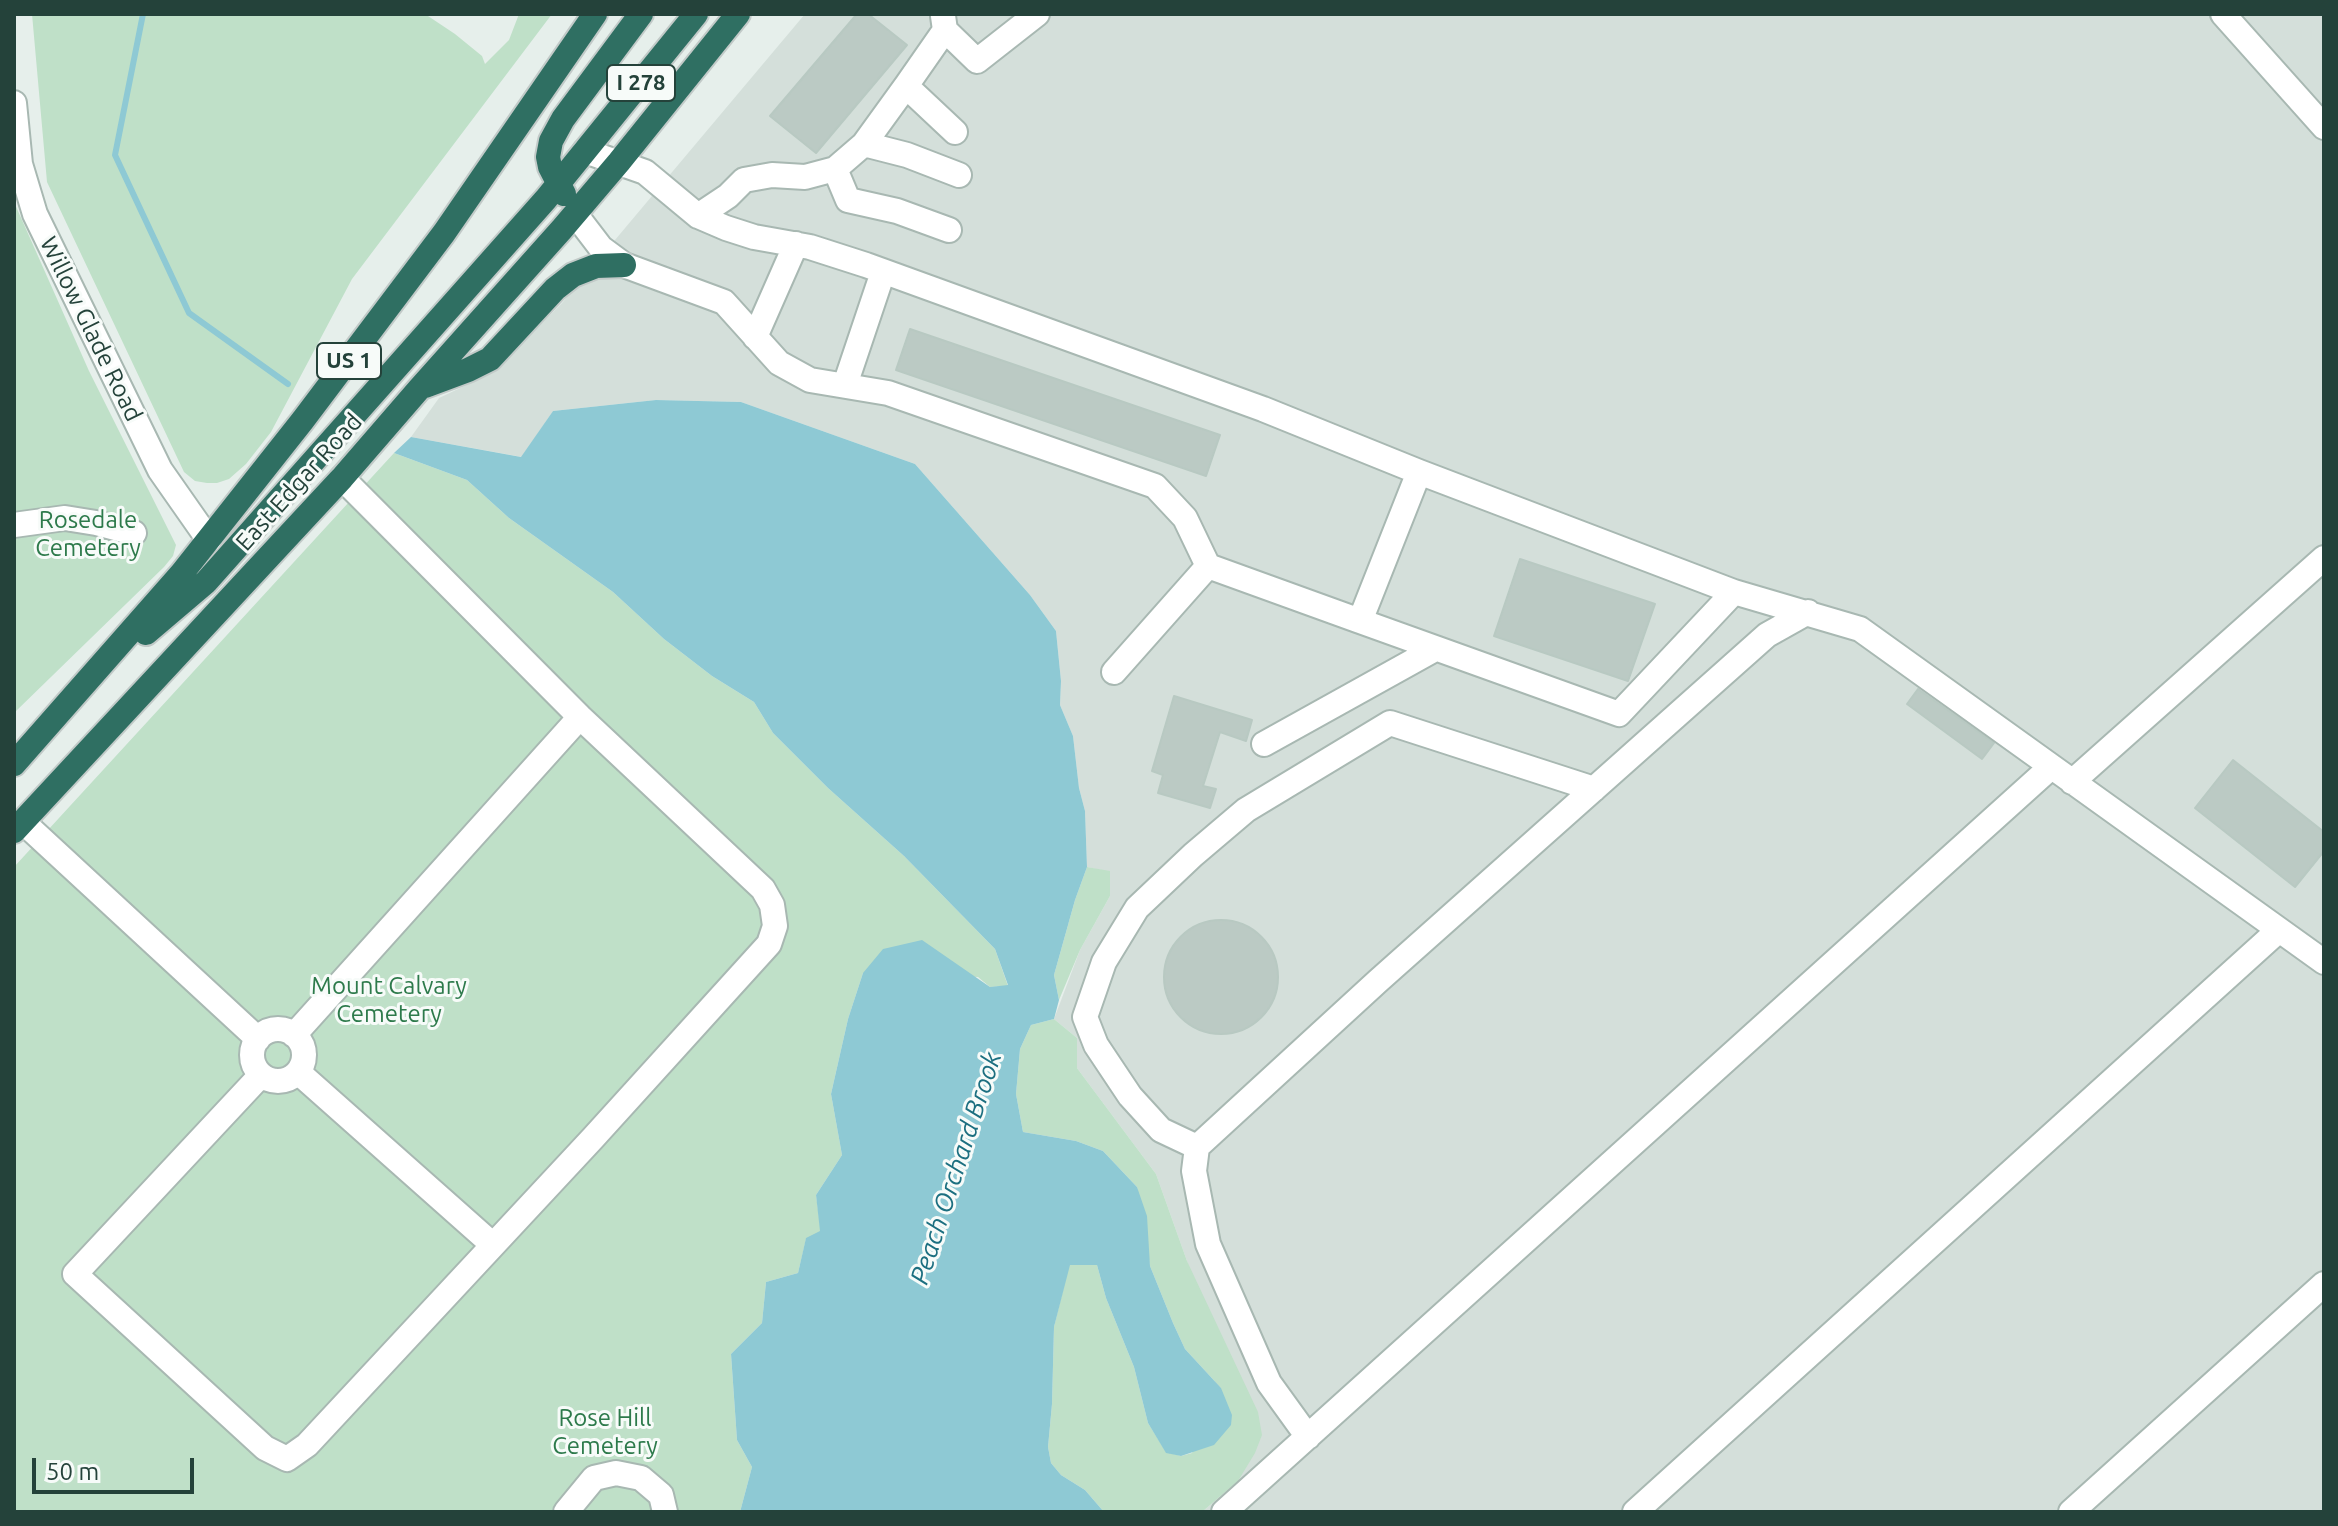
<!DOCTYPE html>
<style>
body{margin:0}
#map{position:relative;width:2338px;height:1526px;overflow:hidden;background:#e6efeb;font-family:Ubuntu,sans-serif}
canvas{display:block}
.frame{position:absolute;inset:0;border:16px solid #24423a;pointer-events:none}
.scale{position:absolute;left:32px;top:1458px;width:162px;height:36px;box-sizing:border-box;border:4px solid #24423a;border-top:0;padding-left:10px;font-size:24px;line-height:28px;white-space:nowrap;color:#24423a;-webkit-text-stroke:6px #f7fbf9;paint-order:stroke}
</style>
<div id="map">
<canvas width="2338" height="1526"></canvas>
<div class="frame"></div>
<div class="scale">50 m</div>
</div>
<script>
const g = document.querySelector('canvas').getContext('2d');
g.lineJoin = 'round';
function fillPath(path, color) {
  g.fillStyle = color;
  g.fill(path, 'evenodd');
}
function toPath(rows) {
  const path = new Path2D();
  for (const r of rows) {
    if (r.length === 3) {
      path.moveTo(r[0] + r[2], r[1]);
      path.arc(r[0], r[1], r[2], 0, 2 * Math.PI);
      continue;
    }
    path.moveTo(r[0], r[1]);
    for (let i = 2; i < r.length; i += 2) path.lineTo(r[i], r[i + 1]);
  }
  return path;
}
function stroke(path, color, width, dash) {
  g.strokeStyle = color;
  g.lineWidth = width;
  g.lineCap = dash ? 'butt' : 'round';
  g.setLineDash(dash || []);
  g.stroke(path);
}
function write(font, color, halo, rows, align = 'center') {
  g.font = font + ' Ubuntu,sans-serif';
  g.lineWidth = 6;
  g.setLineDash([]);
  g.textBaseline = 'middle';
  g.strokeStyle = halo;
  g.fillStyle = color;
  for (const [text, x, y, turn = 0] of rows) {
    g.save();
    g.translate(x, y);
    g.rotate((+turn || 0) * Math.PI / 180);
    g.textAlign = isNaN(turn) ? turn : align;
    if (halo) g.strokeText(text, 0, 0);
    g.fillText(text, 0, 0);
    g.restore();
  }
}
fillPath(toPath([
 [805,14,2324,14,2324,1512,1202,1512,1238,1481,1187,1261,1156,1174,1077,1068,1077,1038,1054,1019,1080,950,1110,896,1110,872,1087,867,1085,811,1079,788,1073,736,1060,705,1061,681,1056,631,1030,595,915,464,741,402,656,400,553,411,522,457,411,437,439,398,494,372,562,303]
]), '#d4dfda');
fillPath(toPath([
 [32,14,425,14,455,34,482,56,485,64,509,40,519,14,552,14,352,279,271,432,246,464,229,479,217,483,207,483,195,481,184,472,47,182],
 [14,202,89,371,176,545,173,556,164,567,14,713],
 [394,453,467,480,509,518,613,592,664,639,712,676,754,702,773,733,828,788,904,856,995,949,1008,986,990,987,978,977,863,973,848,1019,831,1094,842,1155,816,1195,821,1232,806,1239,798,1273,766,1282,762,1323,731,1354,737,1440,752,1467,740,1512,14,1512,14,867],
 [1087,867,1110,871,1110,896,1080,950,1059,1000,1054,975,1075,900],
 [1054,1019,1077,1038,1077,1068,1156,1174,1187,1261,1258,1412,1262,1435,1255,1453,1238,1481,1202,1512,1104,1512,1085,1490,1061,1475,1051,1463,1048,1447,1052,1404,1054,1327,1069,1265,1097,1265,1106,1298,1134,1367,1148,1423,1166,1452,1181,1456,1192,1453,1221,1388,1185,1349,1173,1323,1150,1266,1137,1187,1103,1151,1076,1141,1023,1132,1016,1094,1020,1049,1031,1025]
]), '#bfe0c8');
fillPath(toPath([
 [656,400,741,402,915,464,1030,595,1056,631,1061,681,1060,705,1073,736,1079,788,1085,811,1087,867,1075,900,1054,975,1059,1000,1054,1019,1031,1025,1020,1049,1016,1094,1023,1132,1076,1141,1103,1151,1137,1187,1147,1216,1150,1266,1173,1323,1185,1349,1221,1388,1232,1415,1231,1425,1214,1445,1181,1456,1166,1453,1148,1423,1134,1367,1106,1298,1097,1265,1070,1265,1054,1327,1052,1404,1048,1447,1051,1463,1061,1475,1085,1490,1104,1512,740,1512,752,1467,737,1440,731,1354,762,1323,766,1282,798,1273,806,1238,820,1231,816,1195,842,1155,831,1094,848,1019,863,973,883,949,922,940,990,987,1008,985,995,949,904,856,828,788,773,733,754,702,712,676,664,639,613,592,509,518,467,480,394,453,411,437,521,457,553,411]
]), '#8ec9d4');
stroke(toPath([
 [143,14,115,155,189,313,288,384]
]), '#8ec9d4', 6);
const building = toPath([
 [857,14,868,14,907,45,816,153,770,116,857,14],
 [910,329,1220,435,1206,476,896,370,910,329],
 [1520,559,1655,604,1628,681,1494,636,1520,559],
 [1918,689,1994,743,1982,759,1907,704,1918,689],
 [1174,696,1252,720,1246,741,1220,732,1203,786,1216,789,1210,808,1158,793,1163,775,1152,771,1174,696],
 [2233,760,2324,832,2324,851,2295,887,2195,808,2233,760],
 [1221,977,57]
]);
fillPath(building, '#bbcac4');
stroke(building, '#b8c9c2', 2);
const minor = toPath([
 [2223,14,2324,127],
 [945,30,977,61,1037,14],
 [906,86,945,30,943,16],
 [14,103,20,164,35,214,160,470,209,540],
 [864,144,906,86,955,132],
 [585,151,645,172,698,216,726,228,754,237,810,247,866,265,1263,409,1419,472,1734,592,1860,629,2324,962],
 [835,169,864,144,907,155,959,175],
 [575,214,601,248,624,265,724,302,779,363,810,380,888,393,1155,486,1185,518,1208,566,1360,621,1419,472],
 [698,216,728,196,744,180,772,175,805,177,835,169,848,200,897,211,949,230],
 [755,337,796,244],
 [845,385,883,272],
 [14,525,65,518,96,523,134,533],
 [1360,621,1619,714,1734,592],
 [1114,672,1208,566],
 [1264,744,1435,649],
 [2072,782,2324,558],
 [23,822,258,1039],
 [278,1055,26],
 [294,1035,580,717],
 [298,1072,493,1245],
 [261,1075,75,1274,265,1448,287,1459,307,1445,593,1138,769,944,775,926,772,905,763,889,580,717,342,478],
 [1197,1147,1161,1130,1130,1096,1096,1045,1085,1017,1104,962,1137,908,1193,855,1246,810,1390,723,1594,789],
 [1308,1437,1269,1383,1208,1244,1194,1171,1197,1147,1378,981,1767,635,1808,612],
 [566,1512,594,1478,616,1473,641,1478,661,1495,665,1512],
 [1224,1512,2051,767],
 [1635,1512,2279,930],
 [2071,1512,2324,1284]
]);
const highway = toPath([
 [564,194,550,167,548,157,551,141,563,119,641,14],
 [425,386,468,370,490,359,555,289,573,275,596,266,624,265],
 [146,633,206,582,546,199,696,14],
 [14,764,182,573,303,420,444,233,595,14],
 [14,831,342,478,419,389,562,229,619,162,738,14]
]);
stroke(minor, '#a8b8b2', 28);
stroke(highway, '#c2cac8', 28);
stroke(minor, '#fff', 24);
stroke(highway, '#2f6f62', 24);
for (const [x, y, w] of [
 [641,83,68],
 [349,361,64]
]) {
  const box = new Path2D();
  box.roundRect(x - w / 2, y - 18, w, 36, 6);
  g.fillStyle = '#f7fbf9';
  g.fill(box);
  stroke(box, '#24423a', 2);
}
write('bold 22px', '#24423a', null, [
 ["I 278",641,83],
 ["US 1",349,361]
]);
write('24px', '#24423a', '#f7fbf9', [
 ["Willow Glade Road",91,329,64],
 ["East Edgar Road",299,482,-48]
]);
write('24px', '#2d7a4b', '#f7fbf9', [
 ["Rosedale",88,520],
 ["Cemetery",88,548],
 ["Mount Calvary",389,986],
 ["Cemetery",389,1014],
 ["Rose Hill",605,1418],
 ["Cemetery",605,1446]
]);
write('italic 26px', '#1c6f80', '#f7fbf9', [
 ["Peach Orchard Brook",956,1168,-72]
]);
</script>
